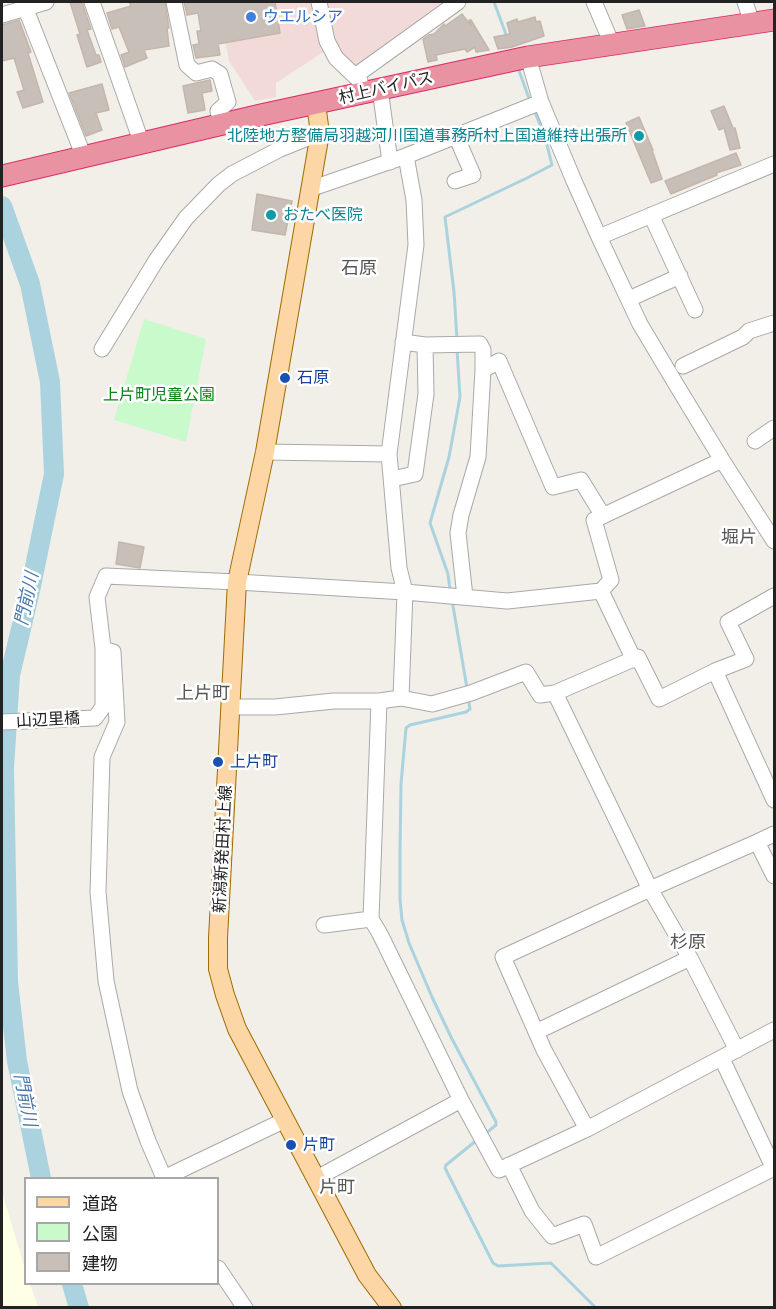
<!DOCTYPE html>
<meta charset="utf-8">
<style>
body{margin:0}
#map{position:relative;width:776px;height:1309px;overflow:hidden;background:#f2efe9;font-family:Quicksand,"Noto Sans JP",sans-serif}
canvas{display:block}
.frame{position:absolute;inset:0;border:3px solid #222;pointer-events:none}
.legend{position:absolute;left:24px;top:1177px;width:195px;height:108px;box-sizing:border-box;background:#fff;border:2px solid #a7a7a7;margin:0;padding:8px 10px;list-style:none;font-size:18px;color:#222}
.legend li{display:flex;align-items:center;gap:12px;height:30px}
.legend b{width:30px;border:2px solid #a7a7a7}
</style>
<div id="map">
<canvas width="776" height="1309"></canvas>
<div class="frame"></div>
<ul class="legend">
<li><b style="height:8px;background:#fcd6a4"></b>道路</li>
<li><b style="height:16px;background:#c8facc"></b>公園</li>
<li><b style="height:16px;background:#c7bfb8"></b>建物</li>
</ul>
</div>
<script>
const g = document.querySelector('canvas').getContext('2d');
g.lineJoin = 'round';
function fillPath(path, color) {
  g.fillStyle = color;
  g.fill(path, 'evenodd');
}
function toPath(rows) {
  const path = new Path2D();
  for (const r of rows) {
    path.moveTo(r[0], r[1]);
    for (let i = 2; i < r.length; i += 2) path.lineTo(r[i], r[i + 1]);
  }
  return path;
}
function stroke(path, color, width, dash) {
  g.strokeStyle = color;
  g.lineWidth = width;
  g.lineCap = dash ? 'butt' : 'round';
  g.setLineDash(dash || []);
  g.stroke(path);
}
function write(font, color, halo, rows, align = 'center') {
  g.font = font + ' Quicksand,"Noto Sans JP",sans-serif';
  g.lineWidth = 5;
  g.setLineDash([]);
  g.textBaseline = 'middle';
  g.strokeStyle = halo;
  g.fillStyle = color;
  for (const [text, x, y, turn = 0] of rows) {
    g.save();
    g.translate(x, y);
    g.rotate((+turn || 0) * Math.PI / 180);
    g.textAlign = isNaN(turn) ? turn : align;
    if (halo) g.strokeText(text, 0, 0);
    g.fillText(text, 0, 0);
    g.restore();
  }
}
fillPath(toPath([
 [218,2,450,2,355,69,334,45,276,83,276,97,255,101,229,61]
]), '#f2dad9');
fillPath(toPath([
 [2,1192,25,1269,26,1284,30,1284,38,1307,2,1307]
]), '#ffffe5');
fillPath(toPath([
 [144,319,206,339,186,442,114,420]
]), '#c8facc');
stroke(toPath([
 [494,2,507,37],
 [518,68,530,101],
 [457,339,454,292,445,217,527,178,552,165,545,137,534,110],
 [450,590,448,574,430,523,449,457,460,397,457,349],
 [452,600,467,688],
 [468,697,470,709,466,712,410,725,406,728,401,784,400,852,400,899,402,920,409,943,432,997,452,1039,496,1122,496,1125,485,1134],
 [477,1140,446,1165,445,1168,493,1263,498,1266,551,1263,596,1308]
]), '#aad3df', 3);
stroke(toPath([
 [2,206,30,284,50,382,54,474,30,591,10,675,4,768,8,982,17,1061,41,1178],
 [72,1284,79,1308]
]), '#aad3df', 20);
const building = toPath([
 [70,2,82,2,91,29,87,30,96,55,99,55,101,62,87,67,77,35,80,34,70,2],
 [129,2,165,2,169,28,167,28,169,46,144,50,147,58,125,67,121,55,129,52,119,27,112,29,107,13,131,6,129,2],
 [184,2,275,2,280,33,218,44,220,55,196,58,193,45,199,44,197,31,201,31,198,13,187,15,184,2],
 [639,10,645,26,627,29,622,15,639,10],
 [462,14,471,26,469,20,471,20,489,50,476,52,475,47,467,52,465,49,436,55,437,60,428,62,423,39,429,35,434,34,444,24,445,26,462,14],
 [535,17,536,22,540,21,544,36,512,47,498,49,494,37,510,34,507,23,517,19,518,22,535,17],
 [19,20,31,52,28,53,43,102,23,108,17,92,24,90,14,58,2,61,2,25,19,20],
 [210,80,212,91,202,93,205,110,188,113,183,86,210,80],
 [102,84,109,110,96,113,102,130,86,136,69,93,102,84],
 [724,106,733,128,735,128,740,148,730,150,724,128,719,130,711,111,724,106],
 [639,117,653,150,652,150,662,179,651,183,626,123,639,117],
 [736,153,741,165,716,173,717,175,671,194,665,181,736,153],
 [257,194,292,201,285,235,252,230,257,194],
 [119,542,144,547,140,568,116,564,119,542]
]);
fillPath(building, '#c7bfb8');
stroke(building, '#c4b6ab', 1.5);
const minor = toPath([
 [23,2,84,157],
 [92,2,142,144],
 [174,2,187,65,196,73,212,69,220,74,228,102,218,111,221,125],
 [319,2,327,41,336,58,360,81],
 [594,2,612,44],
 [745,2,752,23],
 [2,15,46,2],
 [528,57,541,102,574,181,599,237,640,324,674,381,722,460,774,541],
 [355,76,458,2],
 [380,89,390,162],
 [455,181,473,175,456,136],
 [310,189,406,156,541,102],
 [651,215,695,310],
 [599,237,774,164],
 [629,299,680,276],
 [403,342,425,345,480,344,483,350,483,370,478,457,461,515,458,533,465,597],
 [102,349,157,259,186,218,219,184,232,174,280,149,320,133],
 [683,366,743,337,749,331,774,323],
 [483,370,499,361,553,487,581,480,603,516],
 [755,441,774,428],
 [265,452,389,454],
 [392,479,415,474,426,394,425,345],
 [601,591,634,660],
 [106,650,113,652,117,722,102,757,98,892,106,981,130,1091,148,1141,164,1178],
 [715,671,774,800],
 [555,693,638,657,659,699,715,671,746,659,728,622,774,596],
 [401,698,405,592,399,568,389,454,416,245,414,200,406,156],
 [379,701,371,919,380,934,461,1100,499,1170,587,1129,774,1030],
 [231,707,275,707,334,701,379,701,401,698,432,704,471,693,526,672,540,695,555,693,650,889,690,958,737,1050],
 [2,722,95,718,103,707,103,648,97,597,106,576,237,582,405,592,507,601,601,591,611,580,594,520,722,460],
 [757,842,774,834],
 [324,925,371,919],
 [536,1032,690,958],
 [722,1059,774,1169],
 [587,1129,544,1050,503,957,650,889,757,842,774,876],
 [509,1165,532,1211,552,1236,584,1224,596,1257,774,1168],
 [164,1178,285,1120],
 [317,1178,461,1100],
 [218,1268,245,1308]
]);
const major = toPath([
 [316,104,320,133,265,452,237,582,218,938,218,969,225,995,237,1029,367,1275,392,1308]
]);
const highway = toPath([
 [2,176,261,115,528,57,774,20]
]);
stroke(minor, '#a9a9a9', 17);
stroke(major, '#a06b00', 20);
stroke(highway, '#dc2a67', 23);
stroke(minor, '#fff', 15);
stroke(major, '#fcd6a4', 18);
stroke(highway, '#e892a2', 21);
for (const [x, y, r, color] of [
 [251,17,6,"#3f7fe0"],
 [639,136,6,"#0f9aa8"],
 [271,215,6,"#0f9aa8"],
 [285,378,6,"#1a4fb4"],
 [218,762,6,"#1a4fb4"],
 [291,1145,6,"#1a4fb4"]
]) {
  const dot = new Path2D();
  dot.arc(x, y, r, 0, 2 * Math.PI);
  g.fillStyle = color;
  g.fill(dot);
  stroke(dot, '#fff', 2);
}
write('16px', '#366cbe', '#fff', [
 ["ウエルシア",263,17]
], 'left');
write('16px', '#222', '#fff', [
 ["村上バイパス",386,88,-13],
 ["山辺里橋",48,720,-3],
 ["新潟新発田村上線",223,849,-87]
]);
write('16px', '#0d838f', '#fff', [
 ["北陸地方整備局羽越河川国道事務所村上国道維持出張所",627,136],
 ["おたべ医院",283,215,"left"]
], 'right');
write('16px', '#164399', '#fff', [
 ["石原",297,378],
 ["上片町",230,762],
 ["片町",303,1145]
], 'left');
write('16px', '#0c8416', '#fff', [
 ["上片町児童公園",159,395]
]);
write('18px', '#555', '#fff', [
 ["石原",359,269],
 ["堀片",739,538],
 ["上片町",203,694],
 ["杉原",688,943],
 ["片町",337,1188]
]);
write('italic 18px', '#4a7aab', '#fff', [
 ["門前川",27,599,-78],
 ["門前川",25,1100,79]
]);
</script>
